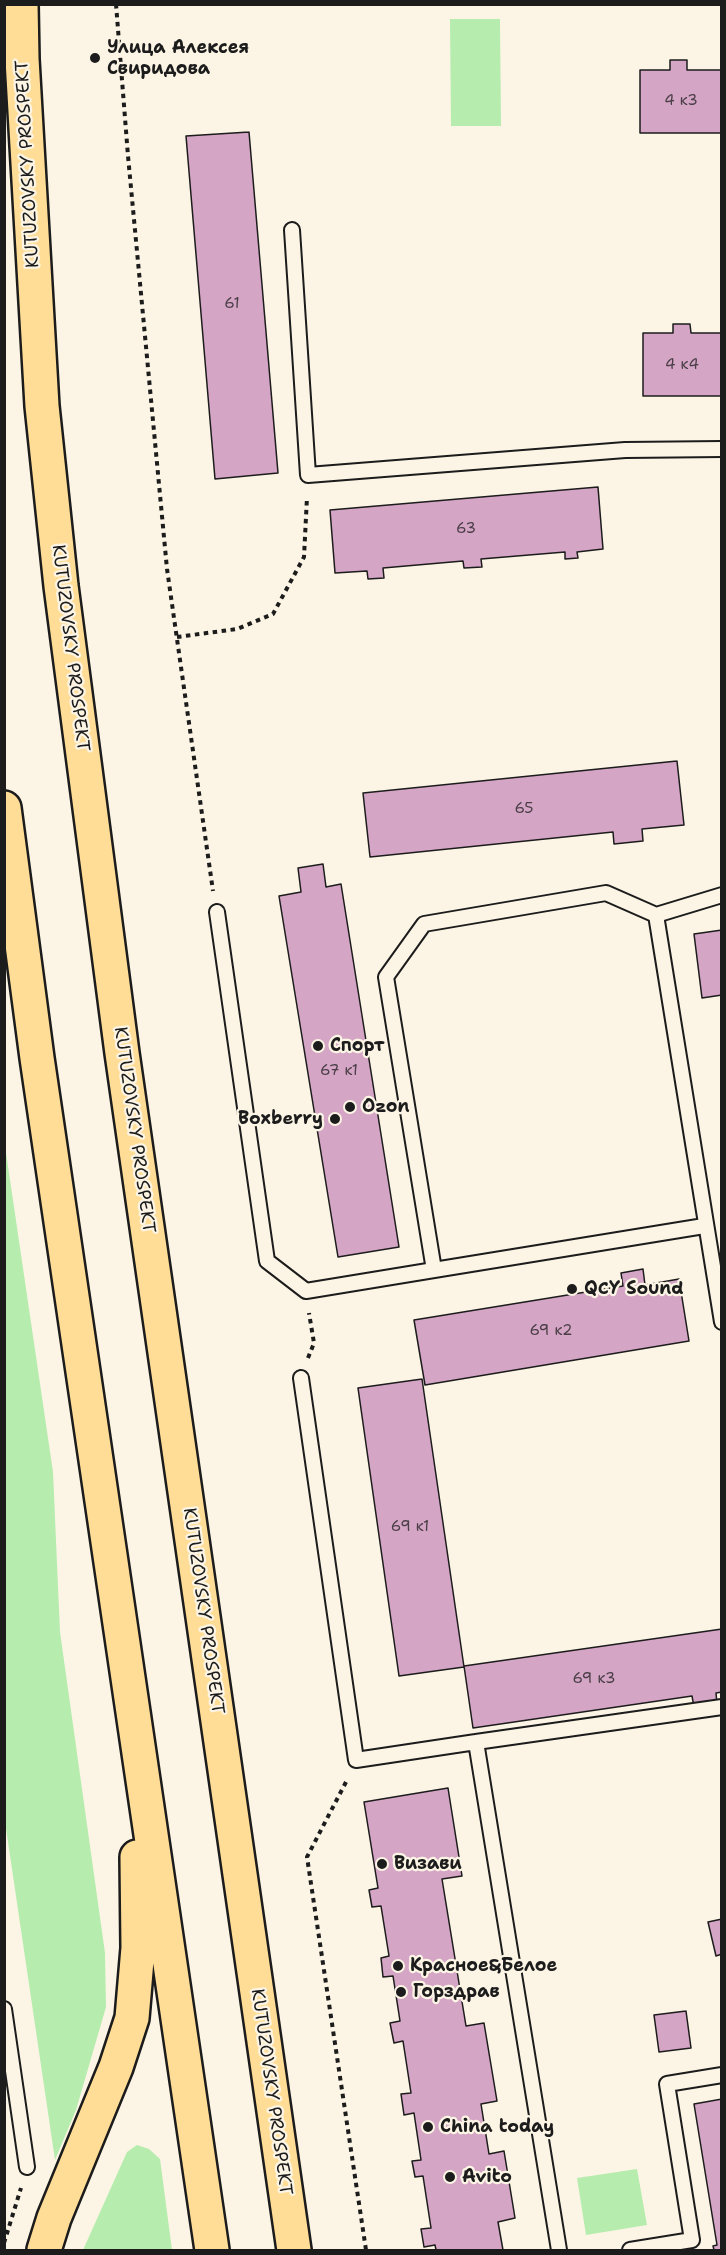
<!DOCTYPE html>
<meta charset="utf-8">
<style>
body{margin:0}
#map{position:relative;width:726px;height:2255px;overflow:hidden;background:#fcf5e5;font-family:"Shantell Sans",sans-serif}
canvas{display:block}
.frame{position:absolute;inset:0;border:6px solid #1c1c1c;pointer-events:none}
</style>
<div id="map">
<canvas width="726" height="2255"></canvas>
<div class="frame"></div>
</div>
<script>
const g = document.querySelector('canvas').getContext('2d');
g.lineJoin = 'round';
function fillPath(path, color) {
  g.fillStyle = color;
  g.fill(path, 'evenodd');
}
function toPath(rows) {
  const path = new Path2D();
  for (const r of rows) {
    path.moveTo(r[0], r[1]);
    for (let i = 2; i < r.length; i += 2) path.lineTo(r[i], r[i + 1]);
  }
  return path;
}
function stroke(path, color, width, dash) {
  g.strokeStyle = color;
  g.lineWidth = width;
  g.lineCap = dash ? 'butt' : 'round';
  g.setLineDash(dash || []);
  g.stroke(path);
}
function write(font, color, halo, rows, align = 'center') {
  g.font = font + ' "Shantell Sans",sans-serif';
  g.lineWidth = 4.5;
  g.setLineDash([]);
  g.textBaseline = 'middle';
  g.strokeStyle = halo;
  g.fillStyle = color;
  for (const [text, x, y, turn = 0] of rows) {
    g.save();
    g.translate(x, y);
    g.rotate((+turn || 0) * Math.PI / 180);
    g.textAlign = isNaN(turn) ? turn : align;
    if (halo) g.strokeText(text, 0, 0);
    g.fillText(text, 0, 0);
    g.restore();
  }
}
fillPath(toPath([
 [450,19,500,19,501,126,451,126],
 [4,1139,53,1472,60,1632,105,1953,106,2007,76,2110,55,2160,4,1815],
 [137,2145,149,2149,160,2159,172,2250,83,2250,127,2152],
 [637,2169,647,2225,586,2235,577,2178]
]), '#b6ecae');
const building = toPath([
 [670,60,687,60,687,70,722,70,722,133,640,133,640,70,670,70,670,60],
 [249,132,278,473,215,479,186,136,249,132],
 [673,324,690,324,691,333,722,333,722,396,643,396,643,333,673,333,673,324],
 [598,487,603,549,577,552,578,558,565,559,565,552,481,559,482,567,464,568,463,561,383,568,384,578,368,579,367,571,335,573,330,510,598,487],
 [677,761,684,825,642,829,643,841,614,844,613,832,370,857,363,793,677,761],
 [323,864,326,887,341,884,399,1247,338,1257,279,896,301,892,298,868,323,864],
 [722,930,722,995,702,998,694,934,722,930],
 [643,1269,645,1285,679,1279,689,1341,425,1385,414,1320,623,1286,621,1273,643,1269],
 [422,1379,464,1667,399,1676,358,1388,422,1379],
 [722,1629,722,1692,716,1693,717,1704,694,1707,692,1696,473,1728,464,1666,722,1629],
 [448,1788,462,1876,442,1879,466,2026,484,2023,497,2101,481,2104,489,2154,504,2151,515,2218,498,2222,503,2250,436,2250,435,2245,424,2247,421,2229,431,2228,423,2176,415,2177,412,2161,421,2160,414,2113,404,2115,401,2094,411,2093,403,2041,394,2043,390,2023,400,2021,393,1976,383,1977,381,1958,389,1956,381,1906,372,1907,369,1890,378,1888,364,1802,448,1788],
 [722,1919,722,1954,716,1956,708,1922,722,1919],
 [686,2011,691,2048,659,2052,654,2015,686,2011],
 [722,2099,722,2250,714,2250,713,2246,717,2245,694,2104,722,2099]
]);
fillPath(building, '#d4a5c5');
stroke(building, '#1c1c1c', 1.5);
const lane = toPath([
 [292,230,308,475,625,450,722,449],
 [217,912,267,1261,306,1291,434,1270],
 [656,915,722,1322],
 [704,1226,434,1270,386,977,424,924,606,893,656,915,722,895],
 [301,1378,356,1760,476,1742],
 [4,2009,27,2167],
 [559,2250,476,1742,722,1707],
 [630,2250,692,2240,667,2084,722,2075]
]);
const primary = toPath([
 [21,4,22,59,42,406,61,586,122,1053,294,2250],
 [4,808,37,1058,212,2250],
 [44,2250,54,2218,116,2067,132,2018,138,1948,137,1857]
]);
stroke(lane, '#1c1c1c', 18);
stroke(primary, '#1c1c1c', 38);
stroke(toPath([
 [116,4,128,156,167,569,213,891],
 [177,637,237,629,273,614,304,557,307,497],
 [308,1358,314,1343,309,1313],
 [346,1782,307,1857,366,2250],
 [4,2243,21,2188]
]), '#1c1c1c', 4, [4.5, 4.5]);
stroke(lane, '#fcf5e5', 14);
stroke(primary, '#ffdd96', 33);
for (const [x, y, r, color] of [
 [95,58,6,"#1c1c1c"],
 [318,1046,6,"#1c1c1c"],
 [350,1107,6,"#1c1c1c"],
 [335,1119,6,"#1c1c1c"],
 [572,1289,6,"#1c1c1c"],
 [382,1864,6,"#1c1c1c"],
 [398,1966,6,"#1c1c1c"],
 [401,1992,6,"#1c1c1c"],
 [428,2127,6,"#1c1c1c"],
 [450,2177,6,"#1c1c1c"]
]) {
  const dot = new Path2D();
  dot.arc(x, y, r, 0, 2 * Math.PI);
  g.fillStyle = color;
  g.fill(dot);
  stroke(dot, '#fcf5e5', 2);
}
write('15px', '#4a3e46', null, [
 ["4 к3",681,101],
 ["61",232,304],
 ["4 к4",682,365],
 ["63",466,529],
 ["65",524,809],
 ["67 к1",339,1071],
 ["69 к2",551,1331],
 ["69 к1",410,1527],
 ["69 к3",594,1679]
]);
write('bold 18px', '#1c1c1c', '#fcf5e5', [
 ["Улица Алексея",107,48],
 ["Свиридова",107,69],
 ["Спорт",330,1046],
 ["Ozon",362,1107],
 ["Boxberry",323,1119,"right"],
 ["QCY Sound",584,1289],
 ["Визави",394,1864],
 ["Красное&Белое",410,1966],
 ["Горздрав",413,1992],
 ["China today",440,2127],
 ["Avito",462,2177]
], 'left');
write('18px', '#1c1c1c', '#fcf5e5', [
 ["KUTUZOVSKY PROSPEKT",28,164,-93],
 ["KUTUZOVSKY PROSPEKT",70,648,83],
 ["KUTUZOVSKY PROSPEKT",134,1130,82],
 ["KUTUZOVSKY PROSPEKT",203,1611,82],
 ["KUTUZOVSKY PROSPEKT",271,2092,82]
]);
</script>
